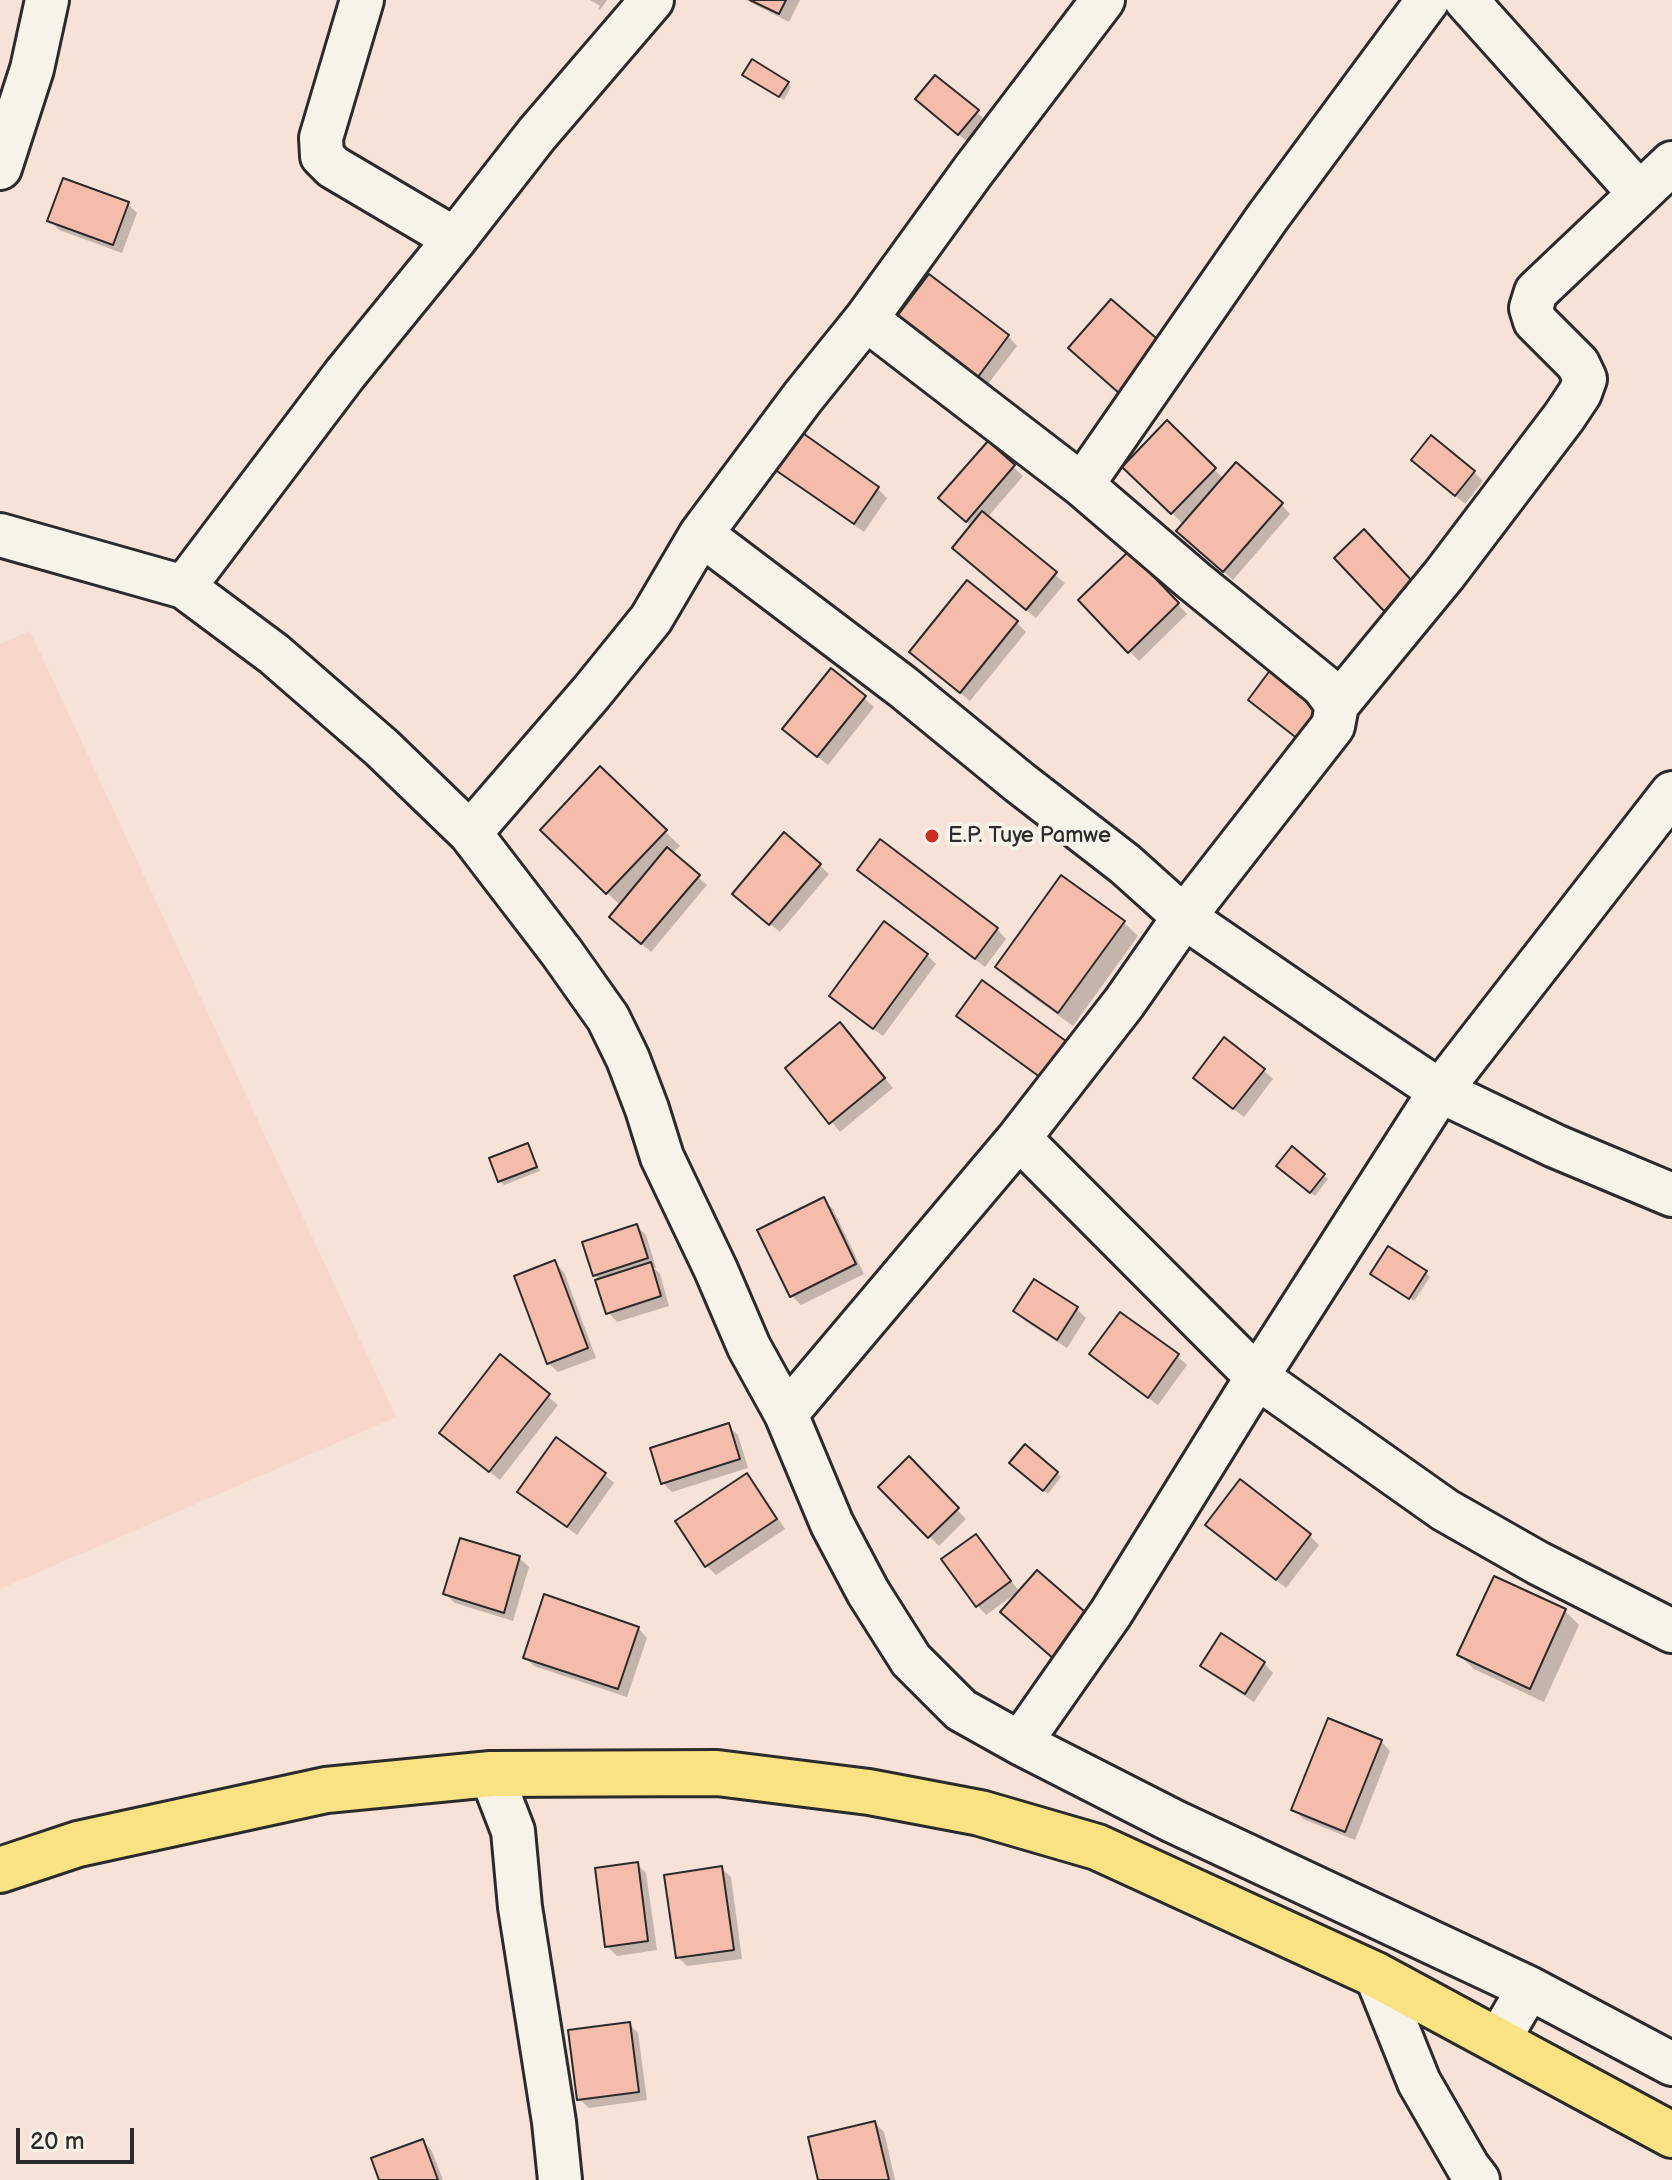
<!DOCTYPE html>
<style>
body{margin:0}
#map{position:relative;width:1672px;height:2180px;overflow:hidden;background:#f6e2d6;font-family:"Balsamiq Sans",sans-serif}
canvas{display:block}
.scale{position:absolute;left:16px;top:2128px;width:118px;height:36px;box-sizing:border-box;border:4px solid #2b2b2b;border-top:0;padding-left:10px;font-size:24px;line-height:28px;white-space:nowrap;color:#2b2b2b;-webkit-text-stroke:6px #f7f3e8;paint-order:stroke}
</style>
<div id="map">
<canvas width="1672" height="2180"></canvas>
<div class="scale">20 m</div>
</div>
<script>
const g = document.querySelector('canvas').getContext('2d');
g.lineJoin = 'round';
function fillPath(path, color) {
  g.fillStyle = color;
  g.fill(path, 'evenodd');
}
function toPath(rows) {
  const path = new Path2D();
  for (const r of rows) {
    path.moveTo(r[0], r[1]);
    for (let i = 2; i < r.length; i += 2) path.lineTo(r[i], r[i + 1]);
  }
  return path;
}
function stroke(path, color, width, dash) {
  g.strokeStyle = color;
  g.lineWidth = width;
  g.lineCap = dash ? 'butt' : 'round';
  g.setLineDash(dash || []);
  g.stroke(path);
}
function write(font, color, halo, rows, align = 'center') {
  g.font = font + ' "Balsamiq Sans",sans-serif';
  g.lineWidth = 8;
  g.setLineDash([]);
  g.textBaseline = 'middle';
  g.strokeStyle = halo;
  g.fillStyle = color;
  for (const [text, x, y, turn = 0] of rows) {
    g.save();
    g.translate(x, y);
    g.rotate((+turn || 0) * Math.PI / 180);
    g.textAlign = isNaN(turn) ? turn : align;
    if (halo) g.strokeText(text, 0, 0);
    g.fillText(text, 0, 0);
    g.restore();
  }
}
fillPath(toPath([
 [30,631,396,1417,0,1589,0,644]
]), '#f6d7c9');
fillPath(toPath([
 [590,0,607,0,600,10,598,9,600,6],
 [746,0,800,0,789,22],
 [744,75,787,83,791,87,784,100],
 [935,77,987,121,969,143,927,108],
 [128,204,137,213,122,253,59,230,50,220],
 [906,328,1008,336,1017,346,985,388],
 [1167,423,1224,479,1281,504,1290,514,1233,580,1188,540,1184,525,1125,466],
 [797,432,878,489,887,498,864,532,783,476,774,466],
 [988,444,1023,476,987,518,1065,583,1036,618,964,558,972,527,950,507],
 [1413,460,1474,472,1483,481,1465,504],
 [1129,554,1187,614,1139,661,1081,600],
 [1016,622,1026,632,970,701,921,661],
 [831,670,874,707,828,765,794,738],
 [600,769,680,846,672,854,707,885,651,952,621,926,621,906,542,830],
 [819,865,829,874,780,932,744,903],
 [859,870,997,929,1006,939,985,967,868,879],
 [1123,922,1138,936,1073,1026,1011,981,997,967],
 [927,955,936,964,883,1036,841,1005,832,996],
 [982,982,1054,1088,967,1025,958,1016],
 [849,1034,893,1088,840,1132,788,1068],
 [1263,1070,1273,1079,1244,1117,1205,1087],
 [527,1146,531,1150,540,1171,504,1185,500,1181],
 [1292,1149,1328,1179,1315,1196,1283,1169],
 [823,1200,833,1209,864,1274,801,1305,792,1296],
 [637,1226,646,1235,656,1268,654,1268,660,1274,669,1306,617,1322,608,1312,600,1280,594,1275],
 [554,1262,564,1272,596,1358,558,1372,548,1363],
 [1426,1273,1430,1277,1414,1301,1377,1278],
 [1034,1282,1077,1309,1086,1318,1067,1348,1025,1321,1016,1311],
 [1092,1354,1177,1356,1187,1365,1158,1405,1101,1363],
 [500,1357,558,1405,500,1480,451,1442],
 [728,1426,738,1435,748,1468,672,1492,663,1483],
 [909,1459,966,1519,939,1546,881,1487],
 [1016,1467,1057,1473,1061,1477,1048,1494],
 [604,1474,614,1483,577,1535,529,1501,520,1491],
 [747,1476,756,1485,785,1529,716,1575,706,1565],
 [1207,1525,1310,1536,1319,1545,1286,1588],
 [976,1536,985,1546,1019,1591,986,1615,977,1605],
 [519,1558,529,1567,513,1621,455,1603,446,1594],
 [1565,1611,1579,1625,1544,1702,1474,1669,1459,1655],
 [638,1628,647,1638,627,1697,534,1666,525,1657],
 [1264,1663,1273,1673,1254,1702,1212,1675,1202,1666],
 [1381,1741,1390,1751,1355,1840,1303,1819,1294,1809],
 [637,1864,646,1873,657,1950,617,1956,607,1946],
 [721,1868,731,1877,742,1959,687,1966,678,1957],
 [629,2024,638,2033,647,2100,589,2108,579,2099],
 [875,2123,884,2132,895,2180,820,2180],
 [423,2141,432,2151,443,2180,381,2180]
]), '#0003');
const building = toPath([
 [750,0,786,0,779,14,750,0],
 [752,59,789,82,779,97,742,75,752,59],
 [935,75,979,110,958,135,915,99,935,75],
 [63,178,129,202,113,245,47,221,63,178],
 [929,274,1009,335,975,381,895,319,929,274],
 [1111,299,1163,344,1120,394,1068,348,1111,299],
 [1167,420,1216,468,1171,514,1122,467,1167,420],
 [797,429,879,487,854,524,771,467,797,429],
 [1431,435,1475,471,1455,496,1411,460,1431,435],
 [988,441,1015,465,966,522,938,498,988,441],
 [1236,462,1283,503,1223,572,1176,531,1236,462],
 [982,511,1057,572,1026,610,952,548,982,511],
 [1364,529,1414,583,1384,611,1334,558,1364,529],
 [1129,551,1179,603,1128,653,1078,600,1129,551],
 [967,580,1018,621,960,693,909,652,967,580],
 [1274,665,1330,709,1303,743,1248,700,1274,665],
 [831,668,866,696,817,757,782,729,831,668],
 [600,766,667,830,606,894,540,830,600,766],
 [784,832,821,864,769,925,732,894,784,832],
 [880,839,998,928,975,959,857,870,880,839],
 [667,847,700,875,641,944,609,917,667,847],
 [1061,875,1125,921,1058,1013,995,967,1061,875],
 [884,921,928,954,873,1029,829,996,884,921],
 [982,980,1070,1044,1044,1080,956,1016,982,980],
 [840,1022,885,1078,829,1124,785,1068,840,1022],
 [1224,1037,1265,1069,1233,1109,1193,1078,1224,1037],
 [528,1143,537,1167,498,1182,489,1158,528,1143],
 [1292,1146,1325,1174,1310,1193,1276,1166,1292,1146],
 [824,1197,856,1264,790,1297,757,1230,824,1197],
 [637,1224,648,1258,593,1276,582,1242,637,1224],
 [1388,1246,1427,1271,1409,1299,1370,1274,1388,1246],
 [555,1260,588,1348,547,1364,514,1276,555,1260],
 [651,1262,661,1296,606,1314,595,1280,651,1262],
 [1034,1279,1078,1307,1057,1340,1013,1311,1034,1279],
 [1120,1312,1179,1354,1148,1398,1089,1354,1120,1312],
 [500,1354,550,1394,489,1472,439,1433,500,1354],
 [729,1423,740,1459,661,1484,650,1448,729,1423],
 [556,1437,606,1473,567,1527,517,1492,556,1437],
 [1025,1444,1058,1472,1043,1491,1009,1463,1025,1444],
 [909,1456,959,1508,928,1538,878,1487,909,1456],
 [747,1473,777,1519,705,1567,675,1521,747,1473],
 [1240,1479,1311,1534,1276,1580,1205,1525,1240,1479],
 [976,1534,1011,1581,976,1607,941,1559,976,1534],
 [460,1538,520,1556,504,1613,443,1594,460,1538],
 [1037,1570,1092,1618,1055,1660,1000,1612,1037,1570],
 [1494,1576,1566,1609,1530,1689,1457,1655,1494,1576],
 [544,1594,639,1627,618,1689,523,1658,544,1594],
 [1221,1633,1265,1662,1245,1694,1200,1666,1221,1633],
 [1328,1718,1382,1740,1345,1832,1291,1810,1328,1718],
 [638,1862,648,1941,605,1947,595,1868,638,1862],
 [722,1866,734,1950,676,1958,664,1875,722,1866],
 [630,2022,639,2092,577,2100,568,2030,630,2022],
 [875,2121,889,2180,818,2180,808,2137,875,2121],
 [423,2139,438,2180,379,2180,371,2158,423,2139]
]);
fillPath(building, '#f5bcac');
stroke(building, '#2b2b2b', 2);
const minor = toPath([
 [362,0,321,138,322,156,333,167,455,239],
 [1466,0,1639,193],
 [0,168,32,69,47,0],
 [1082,485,1267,218,1428,0],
 [701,534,903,687,1019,782,1125,864,1184,917,1347,1029,1440,1091,1555,1146,1672,1195],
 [0,535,184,587,274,654,382,748,470,833,562,953,608,1018,628,1059,647,1109,662,1157,716,1270,749,1347,786,1414,832,1524,868,1592,911,1660,961,1710,1020,1743,1173,1821,1529,1988,1672,2064],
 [184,587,345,374,455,239,537,134,652,0],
 [1337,705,1444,575,1564,417,1580,393,1585,379,1578,364,1535,321,1531,308,1536,292,1672,163],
 [470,833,591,693,651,619,701,534,803,397,866,319,973,171,1103,0],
 [1019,1138,1257,1377,1445,1510,1538,1563,1672,1631],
 [786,1414,1019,1138,1124,1003,1184,917,1333,726,1337,705,1323,686,1194,581,1082,485,866,319],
 [1020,1743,1111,1613,1257,1377,1440,1091,1672,793],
 [491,1774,513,1831,520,1907,554,2122,560,2180],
 [1376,1975,1419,2082,1468,2167,1478,2180],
 [1498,2041,1529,1988]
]);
const major = toPath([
 [0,1870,78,1844,326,1790,491,1774,717,1773,869,1792,980,1813,1097,1847,1376,1975,1672,2135]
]);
stroke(minor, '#2b2b2b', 48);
stroke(major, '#2b2b2b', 50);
stroke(minor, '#f7f3e8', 42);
stroke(major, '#f8e281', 44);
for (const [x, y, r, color] of [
 [932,836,8,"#c8321e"]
]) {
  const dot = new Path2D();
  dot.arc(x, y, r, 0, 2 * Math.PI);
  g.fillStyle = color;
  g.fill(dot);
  stroke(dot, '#f7f3e8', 3);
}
write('22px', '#2b2b2b', '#f7f3e8', [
 ["E.P. Tuye Pamwe",948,836]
], 'left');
</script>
